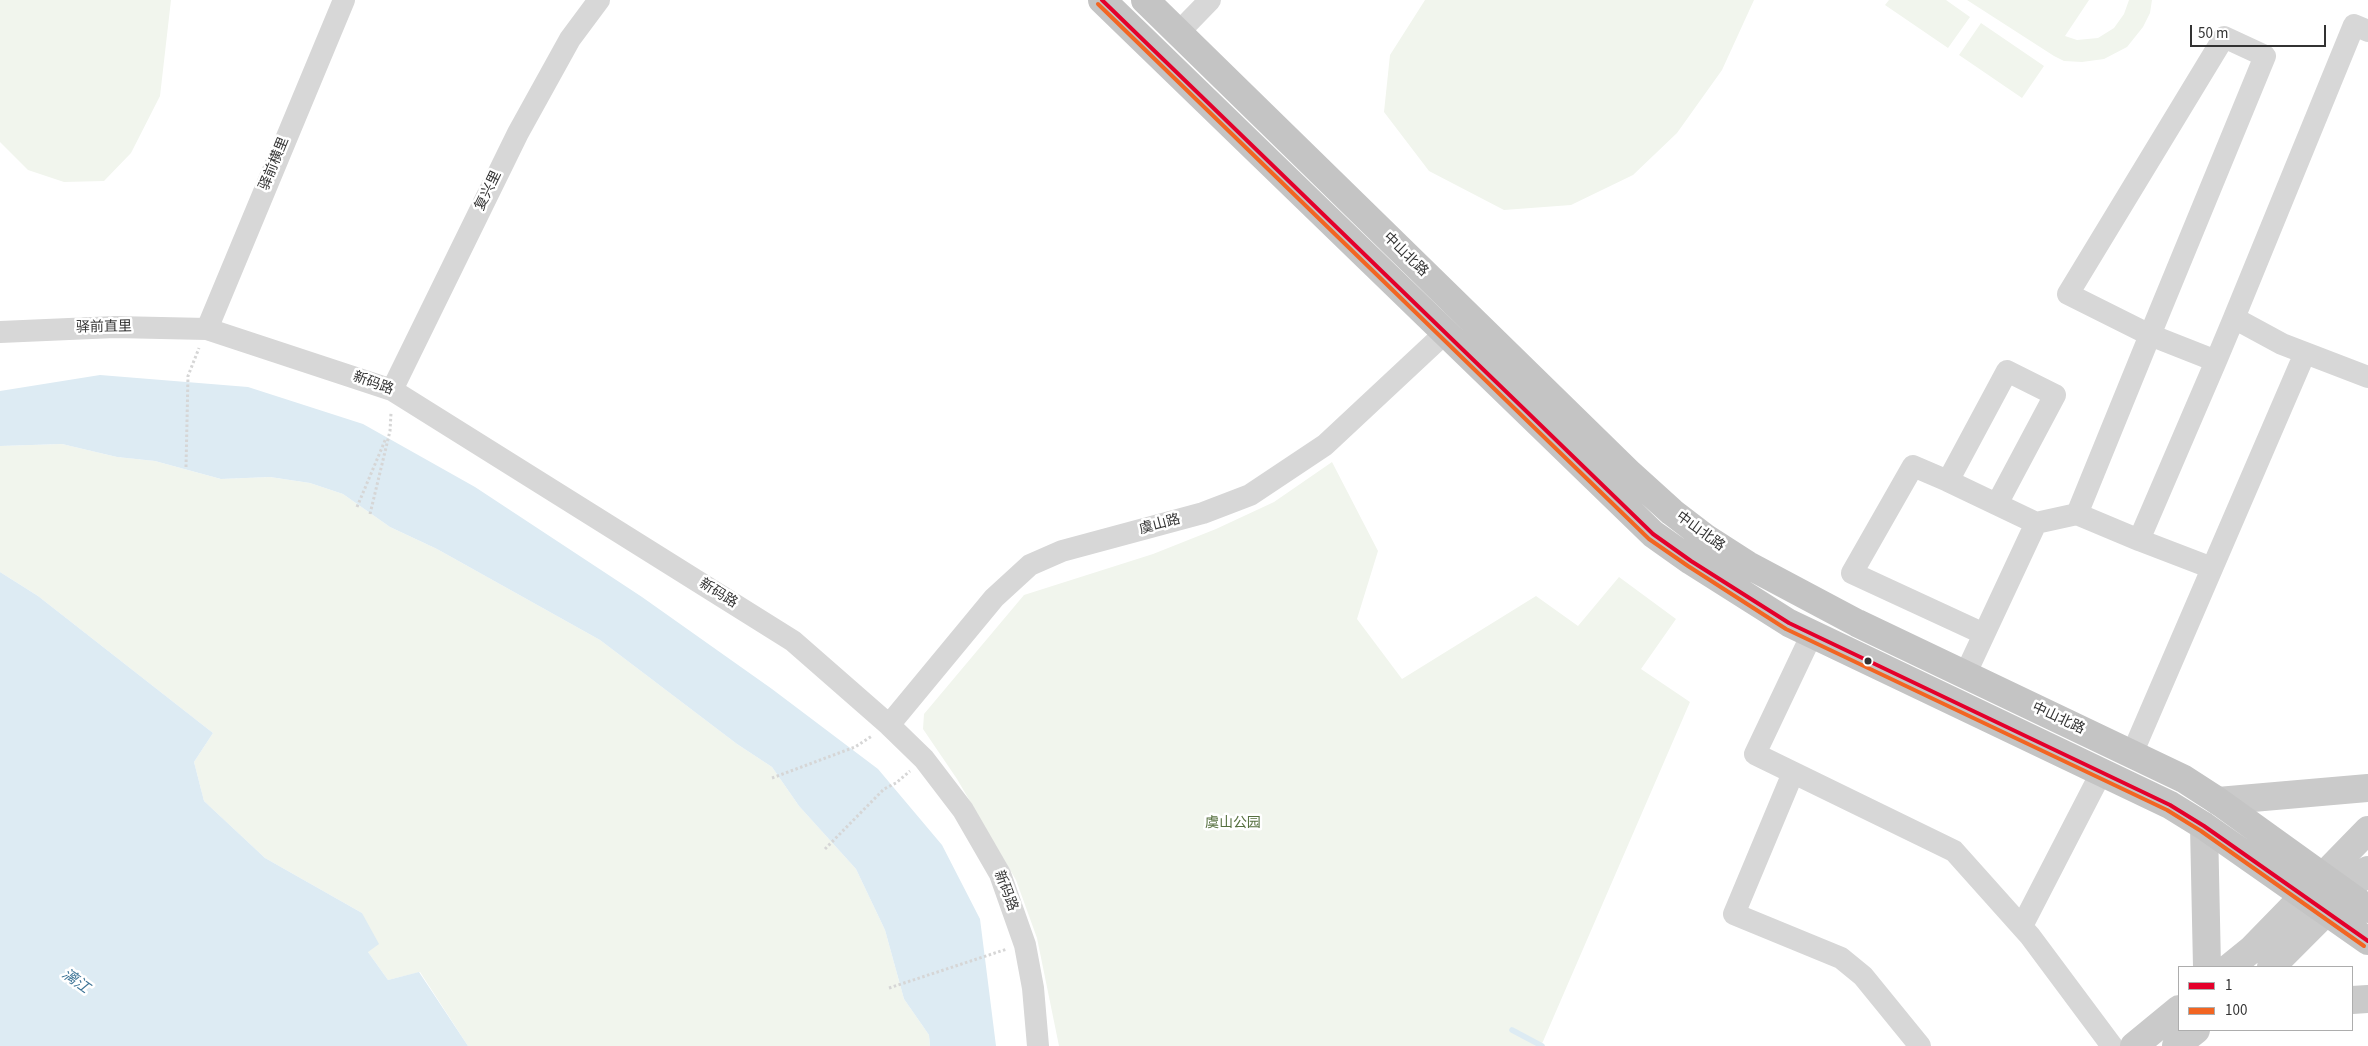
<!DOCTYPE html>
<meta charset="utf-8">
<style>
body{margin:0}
#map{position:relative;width:2368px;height:1046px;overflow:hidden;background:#fff;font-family:"Source Sans 3",sans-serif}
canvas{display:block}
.legend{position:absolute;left:2178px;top:966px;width:175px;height:65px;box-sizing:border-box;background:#fff;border:1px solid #adadad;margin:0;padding:6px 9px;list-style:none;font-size:15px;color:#333}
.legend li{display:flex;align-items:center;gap:10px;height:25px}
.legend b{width:25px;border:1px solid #adadad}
.scale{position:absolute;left:2190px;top:25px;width:136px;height:22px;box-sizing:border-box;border:2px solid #333;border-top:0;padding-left:6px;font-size:15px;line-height:18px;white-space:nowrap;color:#333;-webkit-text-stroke:4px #fff;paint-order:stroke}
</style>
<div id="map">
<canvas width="2368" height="1046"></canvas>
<ul class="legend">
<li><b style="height:6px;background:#e4002b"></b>1</li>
<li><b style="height:6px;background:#f26522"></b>100</li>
</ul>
<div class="scale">50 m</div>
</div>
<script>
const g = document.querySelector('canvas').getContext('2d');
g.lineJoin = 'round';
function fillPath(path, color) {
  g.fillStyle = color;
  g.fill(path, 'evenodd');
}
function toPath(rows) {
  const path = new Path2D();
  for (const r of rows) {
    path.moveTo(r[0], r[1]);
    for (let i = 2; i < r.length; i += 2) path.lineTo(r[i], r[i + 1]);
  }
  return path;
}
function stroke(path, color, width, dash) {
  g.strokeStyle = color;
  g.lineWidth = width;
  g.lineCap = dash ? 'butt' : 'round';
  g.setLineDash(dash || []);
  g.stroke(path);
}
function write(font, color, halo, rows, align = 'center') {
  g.font = font + ' "Source Sans 3","Noto Sans SC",sans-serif';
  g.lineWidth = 5;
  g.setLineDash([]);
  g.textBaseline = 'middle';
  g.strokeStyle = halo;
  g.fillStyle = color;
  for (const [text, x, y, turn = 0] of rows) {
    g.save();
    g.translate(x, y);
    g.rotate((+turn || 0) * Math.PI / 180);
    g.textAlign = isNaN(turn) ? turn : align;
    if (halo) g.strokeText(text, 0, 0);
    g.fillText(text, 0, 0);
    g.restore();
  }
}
fillPath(toPath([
 [0,0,171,0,160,96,131,153,104,181,64,182,28,170,0,142],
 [1425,0,1754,0,1722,70,1677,133,1633,175,1571,205,1504,210,1429,171,1384,112,1390,55],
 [1889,0,1946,0,1970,17,1948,48,1885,5],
 [1967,0,2089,0,2065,36,2077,40,2098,38,2114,28,2124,14,2129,0,2152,0,2150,13,2143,27,2127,47,2104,59,2082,62,2064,61,2054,56],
 [1981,23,2044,66,2022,98,1959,55],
 [62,444,117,457,155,461,221,479,270,477,310,483,343,494,390,527,437,549,600,640,737,744,772,767,799,806,856,869,885,930,904,999,929,1035,930,1046,468,1046,420,972,388,980,368,952,362,913,265,858,204,801,194,762,213,733,38,596,0,572,0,446],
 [1332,462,1378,551,1357,619,1402,679,1536,596,1578,626,1619,577,1676,619,1641,669,1690,702,1541,1046,1059,1046,1037,938,1016,880,957,779,923,729,924,714,1024,595,1153,554,1216,529,1274,502]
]), '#f1f5ed');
fillPath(toPath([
 [100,375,248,387,363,424,475,487,642,597,772,689,878,769,942,845,980,919,996,1046,930,1046,929,1035,904,999,885,930,856,869,799,806,772,767,737,744,600,640,437,549,390,527,343,494,310,483,270,477,221,479,155,461,117,457,62,444,0,446,0,391],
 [0,572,38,596,213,733,194,762,204,801,265,858,362,913,379,944,368,952,388,980,419,972,468,1046,0,1046]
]), '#ddebf3');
stroke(toPath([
 [1512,1030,1542,1046]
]), '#ddebf3', 5.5);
stroke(toPath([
 [186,467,188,376,199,348],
 [357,507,386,438],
 [370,514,390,431,391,413],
 [772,778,855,747,872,736],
 [825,849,884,789,896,783,910,771],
 [889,988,1007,949]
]), '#d6d6d6', 3, [2.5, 2.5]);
stroke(toPath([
 [2368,31,2354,25,2234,318,2282,344,2368,377],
 [1178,33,1210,0],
 [207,329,344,0],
 [0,332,115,327,207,329,392,390,793,641,889,725,924,759,963,810,1000,874,1025,945,1033,988,1038,1046],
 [2216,361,2150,335,2068,294,2224,37,2265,56,2150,335,2077,514,2139,540,2216,361,2234,318],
 [392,390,518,133,570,39,599,0],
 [1948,481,1913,466,1852,573,1984,634],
 [1997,504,2055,395,2007,371,1948,481,2036,523],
 [2139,540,2212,568],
 [1812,634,1755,754,1954,851,2030,936,2112,1046],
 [1965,675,2036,523,2077,514],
 [889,725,994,598,1030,565,1062,551,1203,513,1250,495,1325,445,1445,333],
 [2132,754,2305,353],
 [1793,773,1734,914,1841,958,1863,976,1920,1046],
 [2022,926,2101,773]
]), '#d7d7d7', 22);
stroke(toPath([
 [2218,801,2368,788],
 [2204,826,2207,967],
 [2230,967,2251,950,2368,830],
 [2271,967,2368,870],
 [2352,1000,2368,999],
 [2134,1046,2179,1009],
 [2176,1046,2196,1030]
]), '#cacaca', 28);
stroke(toPath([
 [1102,0,1653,534,1691,561,1789,623,2170,805,2204,826,2368,941],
 [1145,0,1630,474,1672,512,1706,538,1748,565,1857,623,2184,779,2218,801,2368,909]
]), '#c4c4c4', 28);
stroke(toPath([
 [1102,0,1653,534,1691,561,1789,623,2170,805,2204,826,2368,941]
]), '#e4002b', 4);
stroke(toPath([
 [1098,4,1649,539,1688,566,1786,629,2167,810,2201,831,2364,946]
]), '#f26522', 4);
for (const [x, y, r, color] of [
 [1868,661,4.5,"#333"]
]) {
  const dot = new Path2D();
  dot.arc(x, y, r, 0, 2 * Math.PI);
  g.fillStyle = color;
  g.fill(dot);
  stroke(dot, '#fff', 2);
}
write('14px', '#333', '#fff', [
 ["驿前横里",275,164,-68],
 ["复兴里",489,191,-64],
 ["中山北路",1405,255,44],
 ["驿前直里",104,328,-1],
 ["新码路",373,384,20],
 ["虞山路",1160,525,-15],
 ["中山北路",1700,532,36],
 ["新码路",718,594,32],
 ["中山北路",2058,719,25],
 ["新码路",1005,891,69]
]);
write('14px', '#56703f', '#fff', [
 ["虞山公园",1233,824]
]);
write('italic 15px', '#3f7597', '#fff', [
 ["漓江",75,982,36]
]);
</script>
